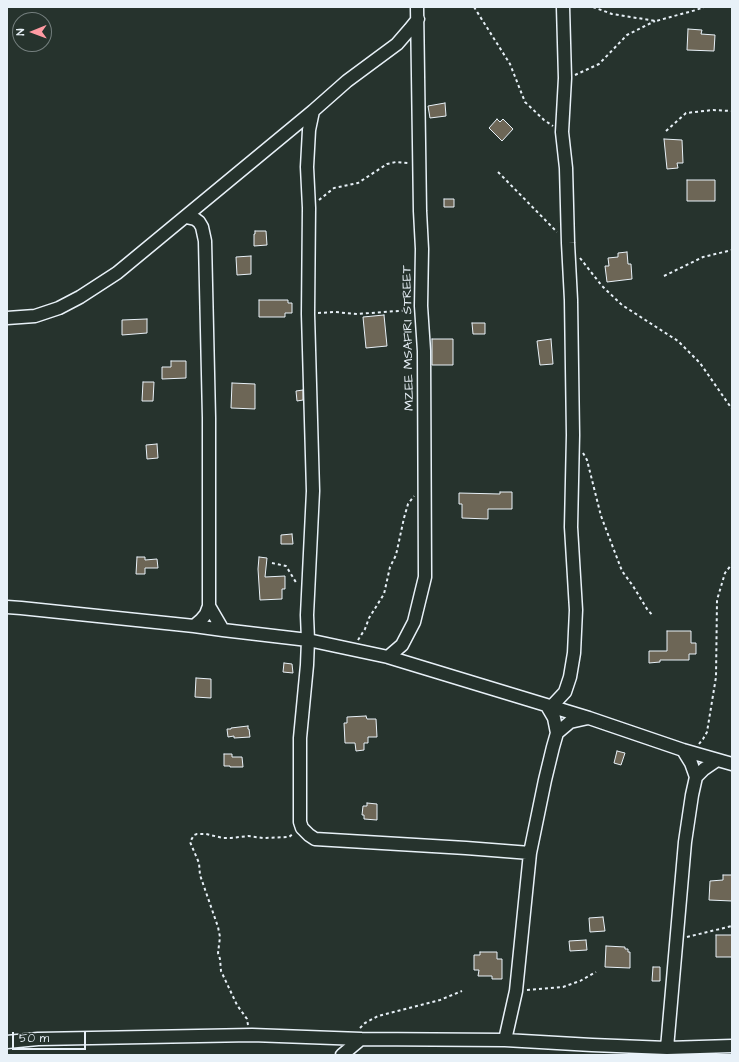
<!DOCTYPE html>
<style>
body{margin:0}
#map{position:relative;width:739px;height:1062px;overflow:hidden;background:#26332d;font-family:"Architects Daughter",sans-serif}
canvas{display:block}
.frame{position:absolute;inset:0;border:8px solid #e8f1f8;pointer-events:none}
.north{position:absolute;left:12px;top:12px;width:40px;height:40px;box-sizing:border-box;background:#26332d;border:1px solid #747f7e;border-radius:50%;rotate:269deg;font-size:11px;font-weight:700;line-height:16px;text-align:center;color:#e8f1f8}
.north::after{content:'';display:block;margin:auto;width:14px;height:18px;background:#ff9aa2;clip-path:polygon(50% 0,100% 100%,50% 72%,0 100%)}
.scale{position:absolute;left:12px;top:1032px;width:74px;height:18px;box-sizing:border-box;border:2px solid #e8f1f8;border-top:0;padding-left:5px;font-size:12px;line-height:14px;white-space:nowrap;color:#e8f1f8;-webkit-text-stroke:3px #26332d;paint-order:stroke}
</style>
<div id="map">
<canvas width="739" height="1062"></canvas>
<div class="frame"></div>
<div class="north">N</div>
<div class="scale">50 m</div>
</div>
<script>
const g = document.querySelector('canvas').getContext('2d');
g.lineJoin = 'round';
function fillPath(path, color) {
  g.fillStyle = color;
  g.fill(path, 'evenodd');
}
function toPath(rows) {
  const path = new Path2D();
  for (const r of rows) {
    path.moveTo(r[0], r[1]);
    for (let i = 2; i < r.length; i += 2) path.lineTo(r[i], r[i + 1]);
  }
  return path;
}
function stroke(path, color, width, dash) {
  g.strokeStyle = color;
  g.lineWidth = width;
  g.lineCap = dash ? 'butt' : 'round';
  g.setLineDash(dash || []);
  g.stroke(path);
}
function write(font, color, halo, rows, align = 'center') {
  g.font = font + ' "Architects Daughter",sans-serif';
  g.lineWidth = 3;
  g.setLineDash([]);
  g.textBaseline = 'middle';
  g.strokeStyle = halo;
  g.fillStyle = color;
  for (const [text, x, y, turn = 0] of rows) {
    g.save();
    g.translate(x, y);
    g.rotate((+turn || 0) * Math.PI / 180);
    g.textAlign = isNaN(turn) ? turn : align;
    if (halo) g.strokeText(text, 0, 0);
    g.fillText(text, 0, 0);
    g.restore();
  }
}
const building = toPath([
 [688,29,702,30,701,34,715,35,714,51,687,50,688,29],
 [445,103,446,116,430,118,428,106,445,103],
 [497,119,500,122,503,119,513,129,502,141,489,128,497,119],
 [664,139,682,140,683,163,677,163,678,168,667,169,664,139],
 [687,180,715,180,715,201,687,201,687,180],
 [444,199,454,199,454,207,444,207,444,199],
 [255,231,266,231,267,245,254,246,254,234,255,234,255,231],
 [627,252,628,264,631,264,632,279,607,282,605,266,609,266,608,258,618,257,618,253,627,252],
 [251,256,251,274,237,275,236,257,251,256],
 [259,300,288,300,288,303,292,303,292,313,285,313,285,317,259,317,259,300],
 [384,315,387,346,366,348,363,317,384,315],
 [147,319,147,333,122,335,122,320,147,319],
 [472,323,485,323,485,334,473,334,472,323],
 [432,339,453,339,453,365,432,365,432,339],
 [551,339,553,364,540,365,537,341,551,339],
 [171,361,186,361,186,378,162,379,162,367,171,367,171,361],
 [143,382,154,382,153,401,142,401,143,382],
 [232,383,255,384,255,409,231,408,232,383],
 [303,390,303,400,297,401,296,391,303,390],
 [157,444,158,458,147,459,146,445,157,444],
 [500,492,512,492,512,509,488,509,488,519,462,518,462,504,459,504,459,493,500,494,500,492],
 [292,534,293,544,281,544,281,535,292,534],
 [137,557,145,557,145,560,157,559,158,568,145,568,145,574,136,574,137,557],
 [259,557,267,558,265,577,285,576,285,589,282,589,282,599,260,600,258,569,259,557],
 [667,631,691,631,691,643,696,643,696,654,689,654,689,660,660,660,660,662,649,663,649,651,667,651,667,631],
 [284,663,292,664,293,673,283,672,284,663],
 [196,678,211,679,211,698,195,697,196,678],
 [366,716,367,719,376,719,377,737,368,737,368,743,364,743,364,750,356,751,355,743,345,743,344,723,347,723,347,717,366,716],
 [248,726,248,729,249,729,250,737,234,738,234,736,228,737,227,729,231,729,231,728,248,726],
 [617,751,625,753,621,765,614,763,617,751],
 [224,754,232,754,232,757,242,757,243,767,230,767,230,766,224,766,224,754],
 [367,803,377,804,377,820,364,819,364,815,362,815,363,806,367,806,367,803],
 [723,875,732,875,732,901,709,900,710,881,723,880,723,875],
 [603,917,605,931,590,932,589,918,603,917],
 [716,935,732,935,732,957,716,957,716,935],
 [586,940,587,950,570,951,569,941,586,940],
 [606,946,625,947,625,949,628,949,628,952,630,952,630,968,605,967,606,946],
 [480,952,497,952,497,959,502,959,502,979,492,979,492,976,478,976,479,970,474,970,474,955,480,955,480,952],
 [653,967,660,967,660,981,652,981,653,967]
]);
fillPath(building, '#6d6656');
stroke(building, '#e8f1f8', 1);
const minor = toPath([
 [313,111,309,130,307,167,309,208,308,314,313,491,307,615,308,640,307,665,300,738,300,822,302,828,309,835,315,839,466,848,530,853],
 [186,217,195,219,199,222,202,227,205,241,209,418,209,606,206,614,201,620,194,626],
 [7,318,35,316,59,308,80,297,117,273,313,111,347,81,397,44,410,29,418,19],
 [209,606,223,630],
 [7,607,21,608,194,626,223,630,308,640,388,657,589,718,683,750,732,764],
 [388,657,402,645,414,622,425,577,424,351,421,306,422,249,420,211,417,7],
 [547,706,554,718,557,733],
 [551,707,565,692,570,677,574,653,576,610,571,527,573,435,571,300,568,243,566,168,562,132,565,78,563,7],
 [683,750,691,763,696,777],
 [505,1040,516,991,530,853,545,780,553,747,557,733,570,722,588,718],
 [7,1042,38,1039,252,1035,361,1039,505,1040,592,1045,667,1048,732,1046],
 [667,1048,685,842,692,795,696,777,704,769,717,760],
 [342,1055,361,1039]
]);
stroke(minor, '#e8f1f8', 15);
stroke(toPath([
 [474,7,510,64,525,102,544,120,553,126],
 [593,7,612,14,656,21,696,10,704,7],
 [575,75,599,64,627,35,655,21],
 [666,131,686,113,713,110,732,111],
 [498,172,557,232],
 [319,200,334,188,358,183,387,164,396,162,408,163],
 [580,258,602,286,622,305,678,341,700,363,732,409],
 [664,276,703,257,732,250],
 [318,313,335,312,357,314,411,310],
 [583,453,587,460,601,516,622,571,633,586,647,609,653,616],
 [272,563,286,566,297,584],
 [358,640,365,629,369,618,384,594,390,567,396,555,404,518,408,504,414,496],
 [699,744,703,739,707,732,716,677,717,600,725,573,732,564],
 [687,937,732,926],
 [527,990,563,987,580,981,596,972],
 [248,1025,247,1019,237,1005,221,971,220,959,218,953,220,937,218,927,200,875,199,863,190,842,194,835,197,834,206,834,223,838,231,838,248,836,263,838,289,837,294,833],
 [360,1028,365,1023,378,1016,440,1000,462,991]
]), '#e8f1f8', 2, [3, 3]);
stroke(minor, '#26332d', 12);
write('13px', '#e8f1f8', '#26332d', [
 ["MZEE MSAFIRI STREET",409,338,-91]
]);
</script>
